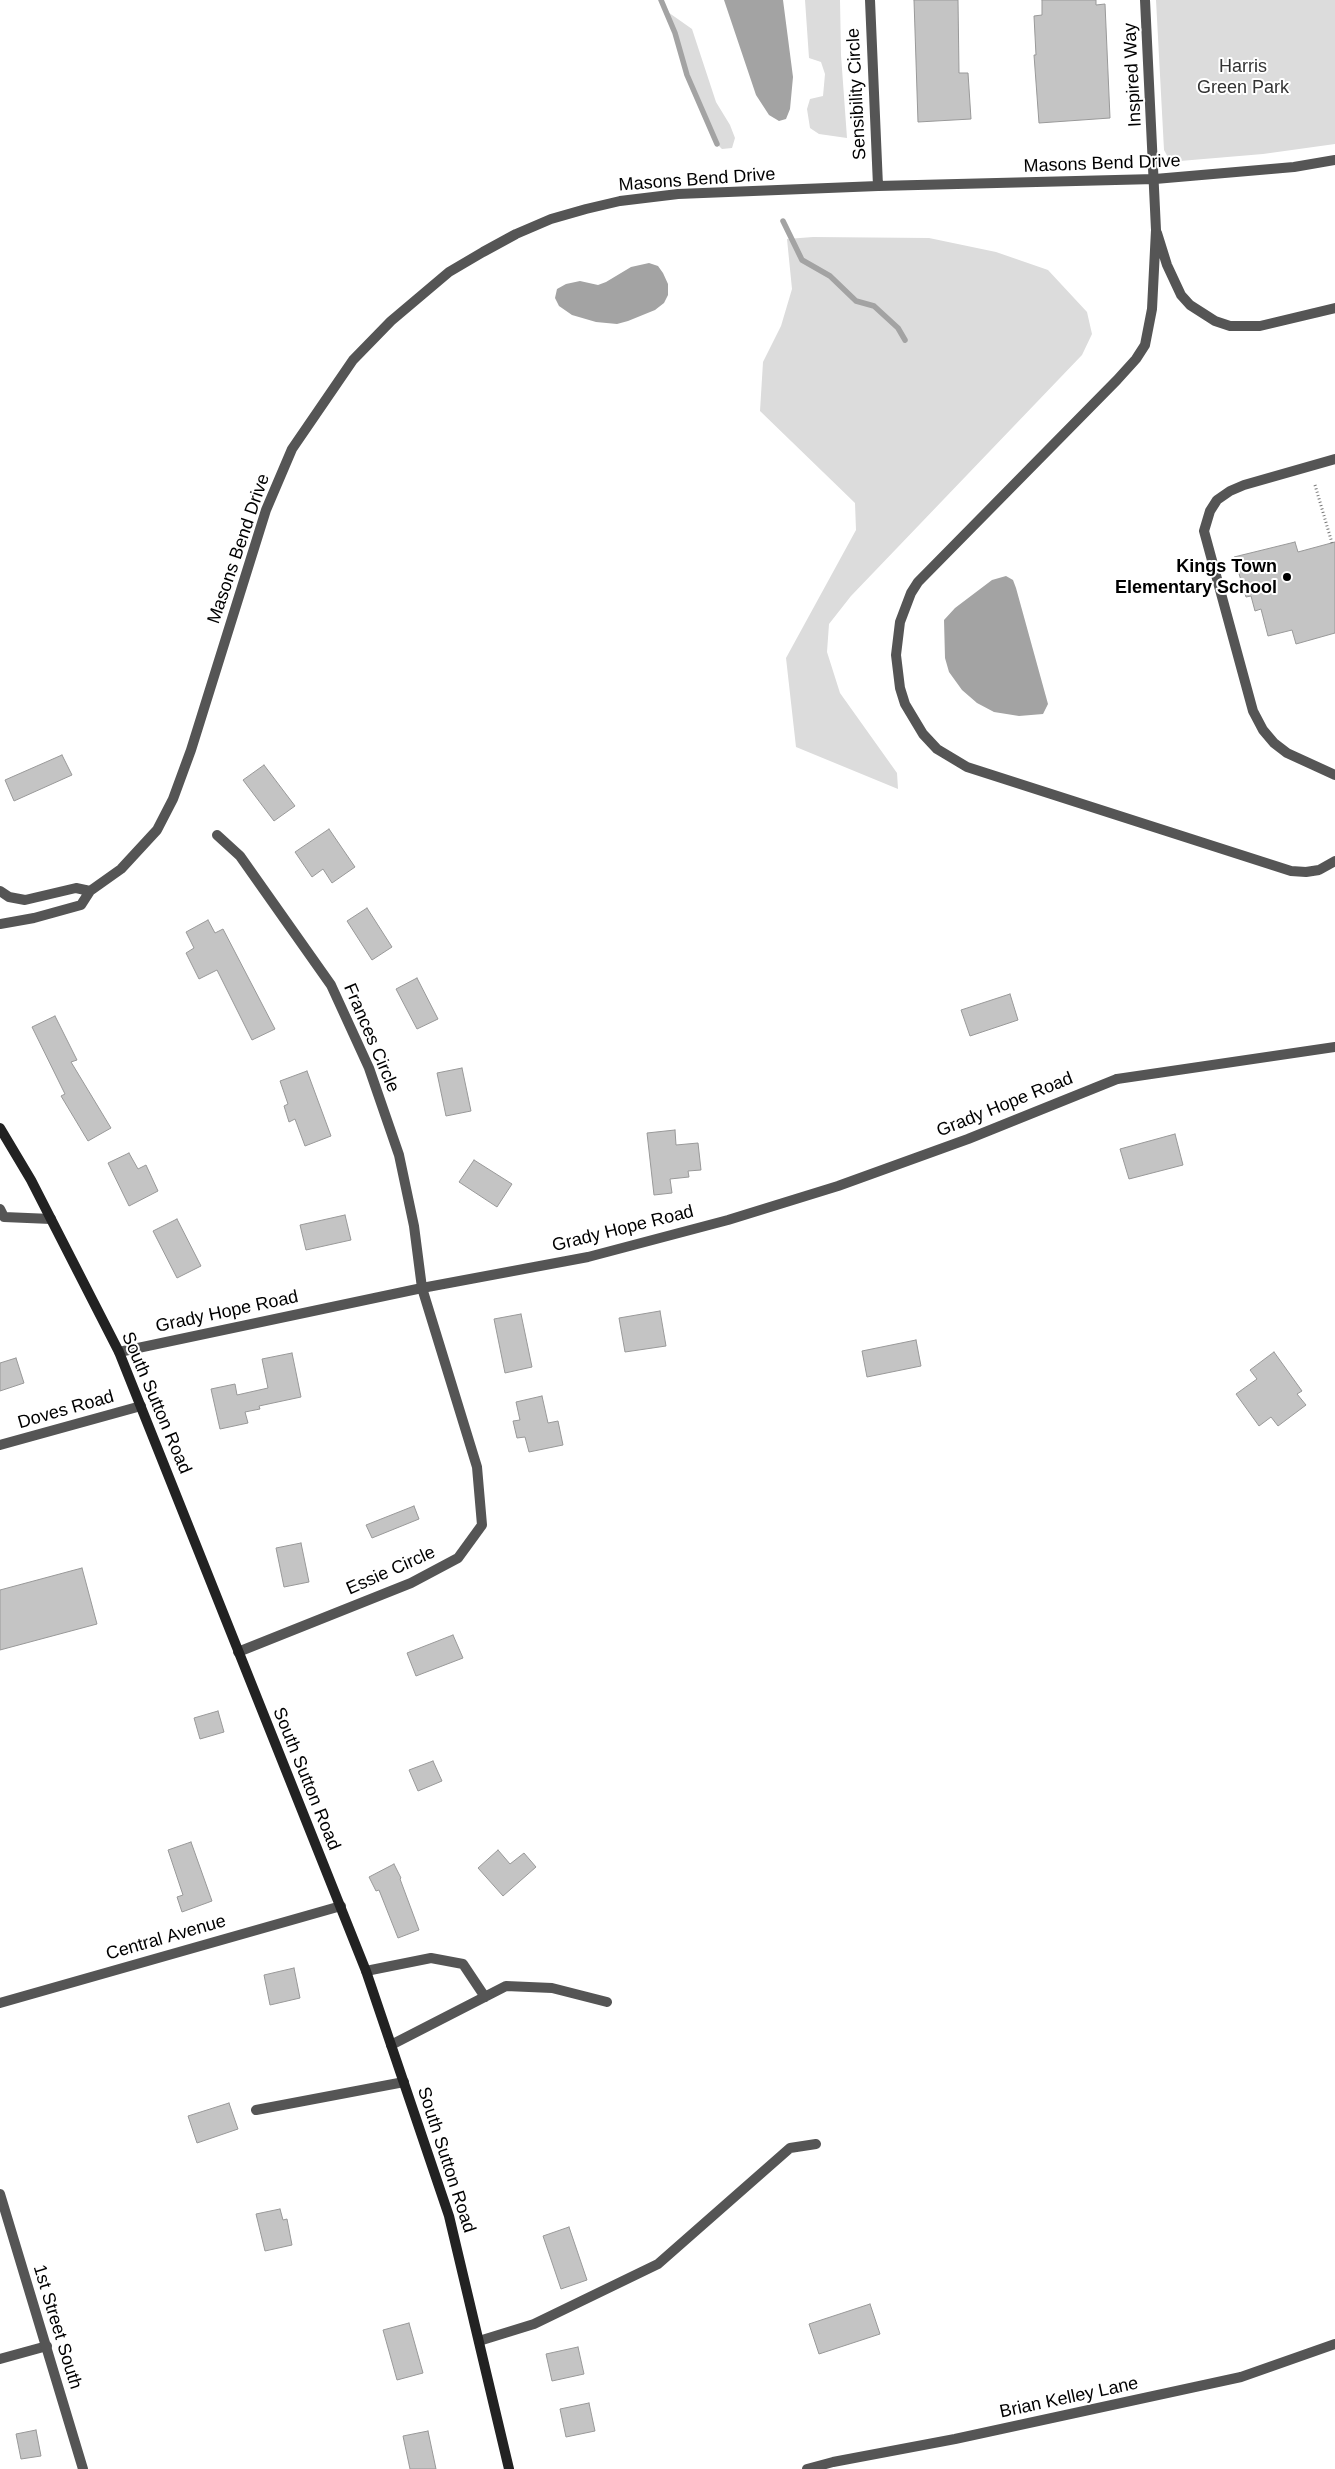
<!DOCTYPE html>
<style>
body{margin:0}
canvas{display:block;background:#fff}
</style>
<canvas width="1335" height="2469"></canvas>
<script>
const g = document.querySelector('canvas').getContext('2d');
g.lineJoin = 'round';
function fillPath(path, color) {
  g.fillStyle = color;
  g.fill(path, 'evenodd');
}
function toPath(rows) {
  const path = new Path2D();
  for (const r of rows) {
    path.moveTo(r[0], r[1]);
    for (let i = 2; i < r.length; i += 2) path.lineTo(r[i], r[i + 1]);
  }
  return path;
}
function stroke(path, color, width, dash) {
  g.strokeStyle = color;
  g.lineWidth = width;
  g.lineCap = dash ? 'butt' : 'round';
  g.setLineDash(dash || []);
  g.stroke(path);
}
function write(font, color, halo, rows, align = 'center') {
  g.font = font + ' Helvetica,sans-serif';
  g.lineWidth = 4;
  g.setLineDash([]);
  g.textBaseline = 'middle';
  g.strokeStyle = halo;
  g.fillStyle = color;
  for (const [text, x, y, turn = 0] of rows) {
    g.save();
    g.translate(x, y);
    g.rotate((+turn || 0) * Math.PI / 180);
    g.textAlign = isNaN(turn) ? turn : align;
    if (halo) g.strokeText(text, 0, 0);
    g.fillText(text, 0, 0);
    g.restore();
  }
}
fillPath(toPath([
 [805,0,840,0,841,55,847,138,819,134,810,128,807,109,810,99,823,96,825,74,821,62,809,58],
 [1156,0,1335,0,1335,144,1263,154,1180,161,1169,159,1164,150],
 [665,10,692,29,716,102,730,125,735,138,732,148,722,149,717,144,687,75,675,33],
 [813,237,929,238,996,252,1048,270,1087,312,1092,334,1082,355,851,596,829,624,827,652,840,693,897,773,898,789,796,747,786,658,856,530,855,503,760,411,763,362,781,326,792,289,787,239]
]), '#dcdcdc');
fillPath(toPath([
 [724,0,783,0,793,77,790,109,786,119,779,121,769,115,756,95],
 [649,263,658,266,663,273,668,284,668,295,664,303,655,310,628,321,617,324,596,322,572,315,559,306,555,298,557,289,566,284,580,281,598,285,606,282,631,267],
 [1006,576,1013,580,1016,588,1048,704,1043,714,1019,716,994,712,977,703,962,690,949,672,945,658,944,620,955,608,992,580]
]), '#a3a3a3');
stroke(toPath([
 [661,0,675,33,687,75,717,144],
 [783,221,802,260,830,276,856,301,874,306,898,328,905,340]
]), '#a3a3a3', 5.5);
const building = toPath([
 [914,0,958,0,959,73,968,73,971,119,918,122,914,0],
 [1042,0,1096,0,1096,5,1105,4,1110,118,1039,123,1034,55,1036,55,1034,16,1042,15,1042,0],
 [1295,542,1298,552,1335,542,1335,633,1296,644,1292,630,1268,636,1261,609,1255,611,1251,596,1246,597,1234,557,1295,542],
 [62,755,72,775,14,801,5,780,62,755],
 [264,765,295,806,274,821,243,780,264,765],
 [329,829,355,867,332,883,323,869,312,877,295,852,329,829],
 [367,908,392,947,372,960,347,921,367,908],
 [208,920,215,933,223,929,275,1029,252,1040,217,970,199,979,186,953,194,948,186,932,208,920],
 [417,978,438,1019,417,1029,396,989,417,978],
 [1010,994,1018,1020,970,1036,961,1010,1010,994],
 [55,1016,77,1060,71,1062,111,1128,88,1141,61,1096,65,1094,32,1027,55,1016],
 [462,1068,471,1111,446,1116,437,1073,462,1068],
 [307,1071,331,1136,305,1146,295,1119,289,1122,284,1106,288,1104,280,1081,307,1071],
 [675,1130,676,1145,698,1143,701,1170,688,1171,689,1177,670,1179,672,1193,654,1195,647,1133,675,1130],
 [1175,1134,1183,1165,1129,1179,1120,1149,1175,1134],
 [129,1153,138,1169,146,1165,158,1191,129,1206,108,1163,129,1153],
 [474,1160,512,1184,497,1207,459,1182,474,1160],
 [345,1215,351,1240,306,1250,300,1225,345,1215],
 [177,1219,201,1266,177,1278,153,1231,177,1219],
 [660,1311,666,1346,625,1352,619,1318,660,1311],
 [521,1314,532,1367,505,1373,494,1319,521,1314],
 [916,1340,921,1366,867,1377,862,1351,916,1340],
 [1274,1352,1302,1391,1297,1394,1306,1405,1278,1426,1271,1417,1259,1426,1236,1394,1257,1379,1250,1370,1274,1352],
 [292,1353,301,1397,259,1406,260,1409,245,1412,248,1423,220,1429,211,1389,235,1384,237,1395,268,1388,262,1359,292,1353],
 [16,1358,24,1383,0,1391,0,1363,16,1358],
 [542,1396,548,1423,558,1421,563,1445,529,1452,525,1437,517,1438,513,1421,520,1420,516,1402,542,1396],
 [414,1506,419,1519,372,1538,366,1525,414,1506],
 [301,1543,309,1582,284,1587,276,1548,301,1543],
 [82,1568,97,1624,0,1650,0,1590,82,1568],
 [453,1635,463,1658,416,1676,407,1653,453,1635],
 [218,1711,224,1732,200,1739,194,1718,218,1711],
 [433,1761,442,1781,418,1791,409,1770,433,1761],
 [191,1842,212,1901,182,1912,177,1897,183,1895,168,1850,191,1842],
 [498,1850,510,1864,524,1853,536,1867,503,1896,478,1868,498,1850],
 [394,1864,401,1878,400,1879,419,1930,398,1938,379,1890,376,1891,369,1877,394,1864],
 [294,1968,300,1998,270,2005,264,1975,294,1968],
 [229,2103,238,2129,197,2143,188,2116,229,2103],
 [280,2209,283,2220,287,2219,292,2245,265,2251,256,2214,280,2209],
 [569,2227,587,2280,561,2289,543,2236,569,2227],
 [870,2304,880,2334,819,2354,809,2324,870,2304],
 [409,2323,423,2373,397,2380,383,2330,409,2323],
 [578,2347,584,2374,552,2381,546,2354,578,2347],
 [589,2403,595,2431,566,2437,560,2409,589,2403],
 [36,2430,41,2456,21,2459,16,2434,36,2430],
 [428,2431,436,2469,410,2469,403,2436,428,2431]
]);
fillPath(building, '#c4c4c4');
stroke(building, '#999', 1);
stroke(toPath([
 [1315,485,1332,543]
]), '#777', 3, [1, 2.5]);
stroke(toPath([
 [1117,1079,1335,1047],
 [0,1209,4,1217,51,1219],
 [366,1971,431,1958,463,1964,485,1997],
 [391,2045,506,1986,552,1988,607,2002],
 [256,2110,404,2082],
 [479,2341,534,2324,658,2264,790,2148,816,2144],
 [0,2359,47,2346]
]), '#555', 10);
stroke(toPath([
 [870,0,878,186],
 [1145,0,1156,230,1152,309,1145,345,1136,359,1117,380,918,582,911,593,900,622,896,655,900,688,905,704,923,734,937,749,967,767,1291,871,1306,872,1319,870,1335,861],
 [1157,233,1167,265,1181,295,1190,305,1215,321,1230,326,1260,326,1335,308],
 [1335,459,1244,485,1230,491,1217,500,1210,511,1204,531,1253,711,1263,730,1274,743,1287,753,1335,775],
 [217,835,240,856,331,985,369,1068,399,1155,414,1226,422,1288,477,1467,482,1525,458,1558,411,1583,238,1652],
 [0,891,9,897,25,900,76,888,90,891],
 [0,924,34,918,81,905,90,891,121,869,157,830,173,799,191,750,266,510,292,449,353,360,391,321,449,272,483,252,516,234,551,219,586,209,620,201,678,194,878,186,1155,179,1294,167,1335,160],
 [119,1352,422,1288,588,1257,728,1220,838,1186,968,1139,1117,1079],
 [0,1445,141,1406],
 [0,2003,341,1906],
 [0,2194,83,2469],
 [807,2469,833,2462,955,2439,1241,2377,1335,2344]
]), '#555', 10);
stroke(toPath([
 [0,1128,31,1180,119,1352,366,1971,449,2216,509,2469]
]), '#222', 10);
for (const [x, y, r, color] of [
 [1287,577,5,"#000"]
]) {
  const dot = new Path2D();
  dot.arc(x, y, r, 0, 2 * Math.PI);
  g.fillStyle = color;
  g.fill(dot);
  stroke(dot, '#fff', 2);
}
write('18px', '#333', '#fff', [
 ["Harris",1243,67],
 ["Green Park",1243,88]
]);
write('18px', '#000', '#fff', [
 ["Inspired Way",1133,75,-93],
 ["Sensibility Circle",857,94,-93],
 ["Masons Bend Drive",1102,164,-2],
 ["Masons Bend Drive",697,180,-4],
 ["Masons Bend Drive",239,549,-71],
 ["Frances Circle",371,1038,67],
 ["Grady Hope Road",1005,1105,-22],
 ["Grady Hope Road",623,1229,-14],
 ["Grady Hope Road",227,1312,-12],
 ["South Sutton Road",156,1403,67],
 ["Doves Road",66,1410,-16],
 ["Essie Circle",391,1571,-24],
 ["South Sutton Road",306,1779,68],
 ["Central Avenue",166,1938,-16],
 ["South Sutton Road",446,2160,72],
 ["1st Street South",57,2327,73],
 ["Brian Kelley Lane",1069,2398,-12]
]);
write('bold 18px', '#000', '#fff', [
 ["Kings Town",1277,567],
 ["Elementary School",1277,588]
], 'right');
</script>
